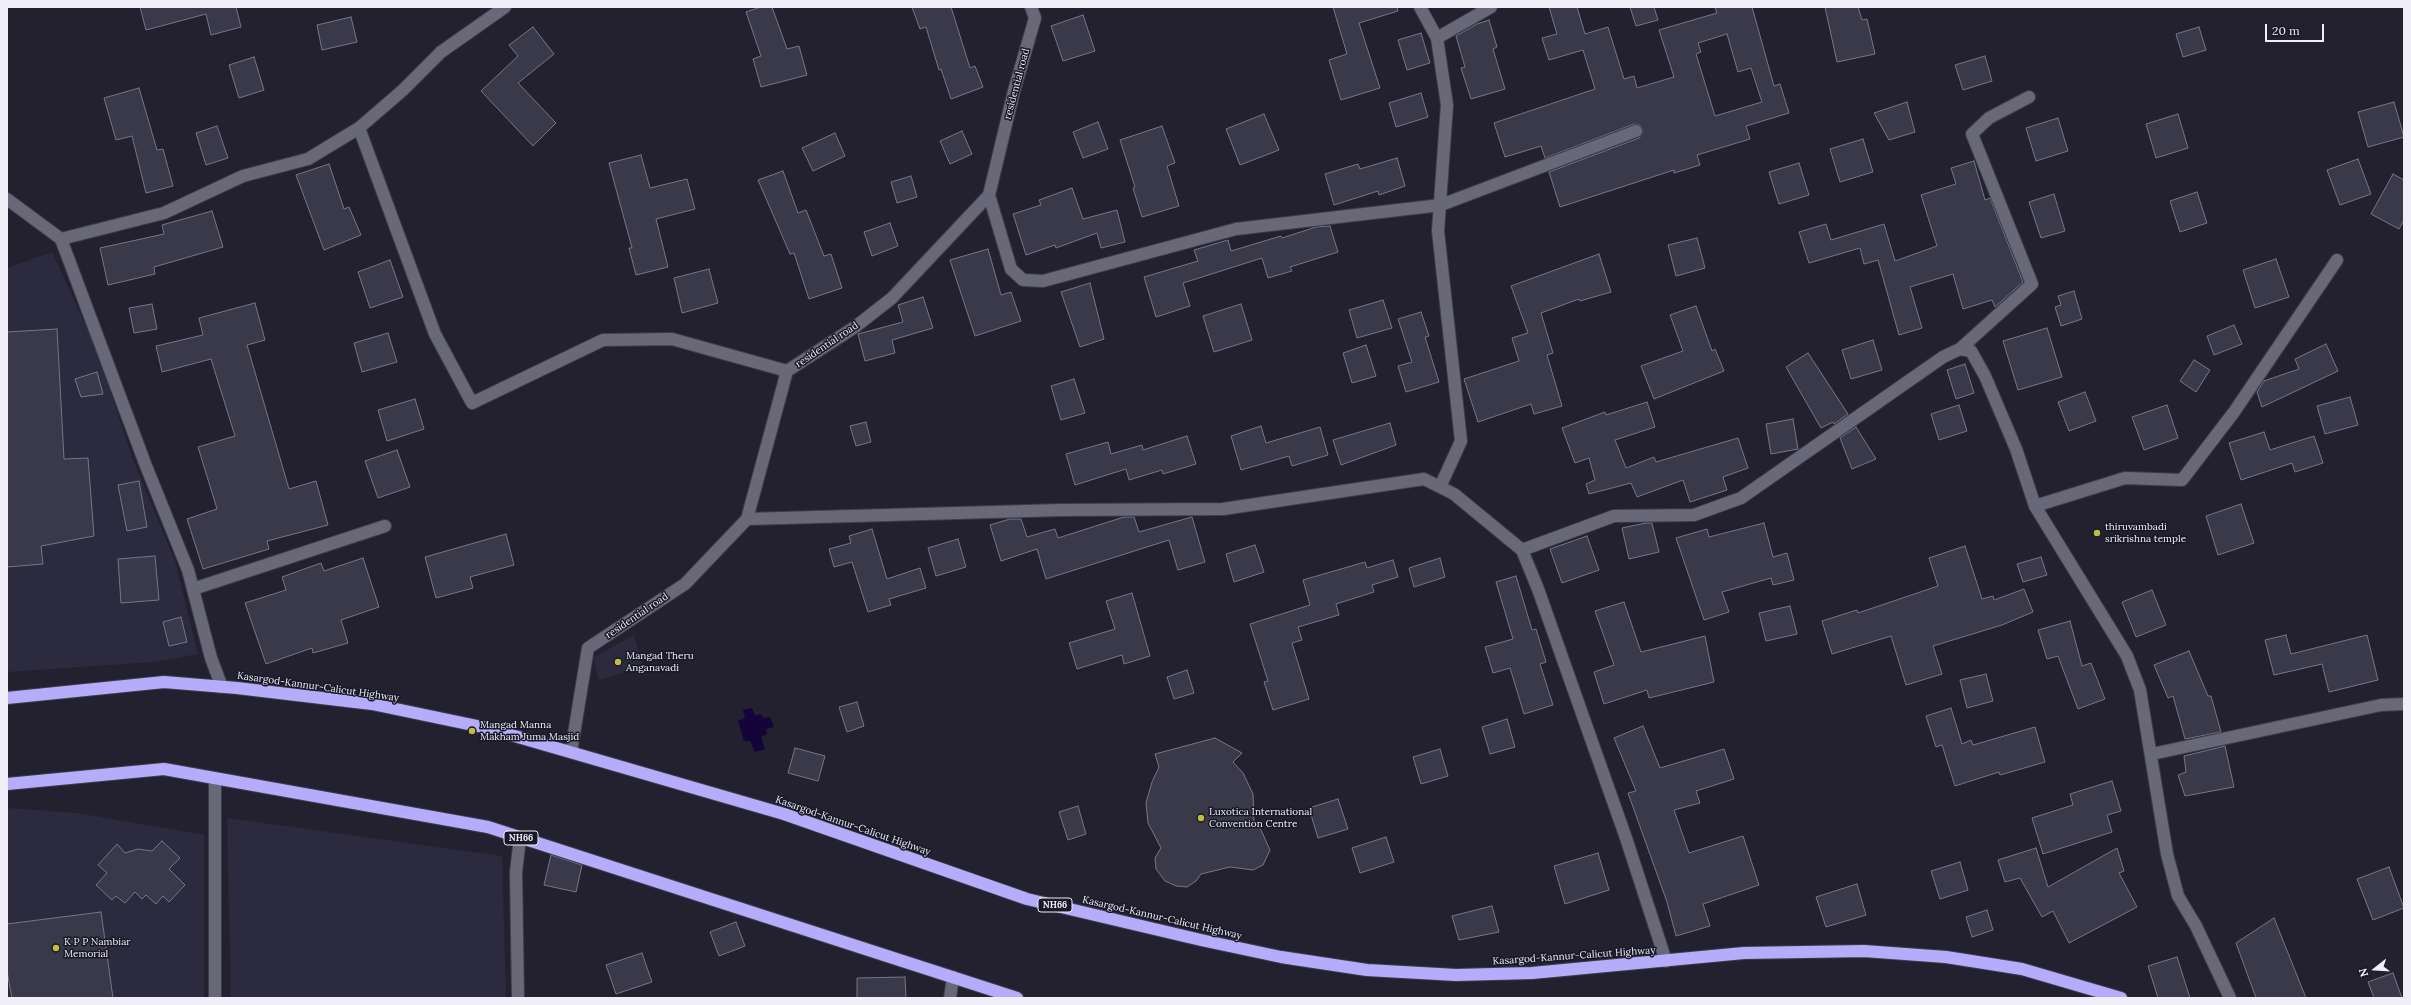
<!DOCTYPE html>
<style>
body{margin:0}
#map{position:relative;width:2411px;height:1005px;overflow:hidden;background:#232130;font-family:Lora,serif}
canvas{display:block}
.frame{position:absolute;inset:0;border:8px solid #efeef9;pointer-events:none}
.north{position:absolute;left:2355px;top:949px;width:40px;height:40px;-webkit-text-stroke:3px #191826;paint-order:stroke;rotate:253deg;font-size:11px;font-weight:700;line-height:16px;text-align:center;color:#efeef9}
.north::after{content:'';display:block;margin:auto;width:14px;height:18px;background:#efeef9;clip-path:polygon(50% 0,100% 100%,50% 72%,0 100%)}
.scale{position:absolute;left:2265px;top:24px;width:59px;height:18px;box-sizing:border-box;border:2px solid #efeef9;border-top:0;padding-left:5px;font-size:12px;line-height:14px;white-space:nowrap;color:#efeef9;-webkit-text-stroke:3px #191826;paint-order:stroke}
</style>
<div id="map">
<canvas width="2411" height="1005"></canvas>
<div class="frame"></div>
<div class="north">N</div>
<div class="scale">20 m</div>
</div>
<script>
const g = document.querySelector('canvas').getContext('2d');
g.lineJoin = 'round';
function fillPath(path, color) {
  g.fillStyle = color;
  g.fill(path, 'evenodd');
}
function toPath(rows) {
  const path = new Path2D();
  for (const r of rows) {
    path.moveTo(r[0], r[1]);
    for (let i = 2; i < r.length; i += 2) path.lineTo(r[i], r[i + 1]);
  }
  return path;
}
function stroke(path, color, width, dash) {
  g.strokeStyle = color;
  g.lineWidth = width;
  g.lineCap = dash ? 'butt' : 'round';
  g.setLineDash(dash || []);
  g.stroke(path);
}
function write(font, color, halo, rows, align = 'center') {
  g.font = font + ' Lora,serif';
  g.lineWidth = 3;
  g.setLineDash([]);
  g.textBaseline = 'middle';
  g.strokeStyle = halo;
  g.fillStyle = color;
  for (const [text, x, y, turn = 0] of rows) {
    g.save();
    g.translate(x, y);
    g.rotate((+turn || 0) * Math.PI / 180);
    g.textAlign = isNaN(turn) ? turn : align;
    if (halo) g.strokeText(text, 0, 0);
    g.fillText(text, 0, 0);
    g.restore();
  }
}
fillPath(toPath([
 [52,252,96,348,132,457,175,561,198,654,153,662,7,672,7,268],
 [634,635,643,667,599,680,593,658],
 [7,808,77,813,204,835,204,998,7,998],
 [227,818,502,856,506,998,231,998]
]), '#2c2a3f');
fillPath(toPath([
 [752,708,755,716,761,714,763,718,770,717,774,727,766,729,767,734,761,737,765,749,755,752,750,741,744,741,738,721,745,718,743,710]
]), '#140439');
const building = toPath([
 [140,7,236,7,241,27,211,35,206,14,146,30,140,7],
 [761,7,772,7,787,49,799,46,807,75,761,87,753,59,761,56,746,12,761,7],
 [912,7,951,7,970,68,975,66,983,87,951,99,941,69,939,70,926,27,920,29,912,7],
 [1333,7,1397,7,1398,11,1359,23,1380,88,1341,100,1329,60,1347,54,1333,7],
 [1549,7,1577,7,1585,34,1608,27,1624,79,1634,76,1637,88,1674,77,1659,30,1717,13,1715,7,1752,7,1774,86,1780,84,1789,113,1746,126,1750,139,1697,155,1700,165,1674,173,1674,170,1560,207,1549,172,1639,138,1643,132,1640,125,1634,124,1545,158,1541,146,1505,157,1494,123,1595,89,1583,50,1549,60,1542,38,1557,34,1549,7],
 [1727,34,1738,72,1751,68,1762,102,1715,116,1696,54,1701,52,1698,43,1727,34],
 [1630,7,1654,7,1658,20,1636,26,1630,7],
 [1825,7,1858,7,1862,20,1867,19,1875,54,1837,62,1825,7],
 [1083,15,1095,51,1063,61,1051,26,1083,15],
 [351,17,357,42,322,50,317,25,351,17],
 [1489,20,1497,47,1493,49,1505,89,1471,99,1461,68,1465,67,1456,36,1477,24,1489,20],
 [533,27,554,54,518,83,556,123,533,146,481,91,518,56,509,45,533,27],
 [2199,27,2206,50,2183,57,2176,34,2199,27],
 [1421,33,1430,63,1407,70,1398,40,1421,33],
 [1985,56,1992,81,1963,90,1955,65,1985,56],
 [254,57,264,90,239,98,229,65,254,57],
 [139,88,157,150,163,149,173,186,146,193,132,136,116,140,104,98,139,88],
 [1421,93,1428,117,1396,127,1389,103,1421,93],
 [1907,102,1915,132,1889,140,1874,113,1907,102],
 [2394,102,2404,137,2368,147,2358,112,2394,102],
 [1264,114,1279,150,1240,165,1226,129,1264,114],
 [2178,114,2188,148,2156,158,2146,124,2178,114],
 [2058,118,2068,151,2036,161,2026,128,2058,118],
 [1098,122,1108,149,1083,158,1073,132,1098,122],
 [217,126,228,158,206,165,196,133,217,126],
 [1162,126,1175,163,1167,166,1179,206,1142,217,1133,188,1135,187,1120,140,1162,126],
 [962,131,972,154,950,164,940,141,962,131],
 [835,133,845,156,813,171,802,148,835,133],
 [1863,139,1873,172,1840,182,1830,149,1863,139],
 [641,155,650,188,687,179,695,209,656,219,668,267,636,275,629,248,632,248,609,163,641,155],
 [1397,158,1405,186,1379,195,1378,191,1334,205,1325,174,1358,164,1360,169,1397,158],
 [2358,159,2371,194,2340,205,2327,170,2358,159],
 [1974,161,1985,200,1990,198,2023,282,1995,307,1992,300,1963,309,1953,274,1910,287,1922,328,1899,335,1878,260,1864,264,1860,248,1809,263,1799,232,1826,224,1831,240,1884,224,1895,261,1937,246,1921,195,1956,184,1951,168,1974,161],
 [1799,163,1809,195,1779,204,1769,172,1799,163],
 [329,164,344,209,349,207,361,235,324,250,296,175,329,164],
 [783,171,798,213,806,210,824,256,831,254,842,288,809,299,794,253,790,254,758,180,783,171],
 [2393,174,2404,180,2404,220,2399,229,2371,214,2393,174],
 [911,176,917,197,897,203,891,182,911,176],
 [1072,188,1083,219,1117,210,1125,242,1101,248,1097,233,1056,248,1055,245,1026,255,1013,214,1041,205,1039,200,1072,188],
 [2197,192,2207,223,2180,232,2170,201,2197,192],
 [2054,194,2065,231,2041,238,2029,202,2054,194],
 [212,211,223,247,154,267,155,274,108,285,100,248,164,234,162,225,212,211],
 [890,223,898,246,872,256,864,232,890,223],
 [1330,226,1338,252,1290,267,1292,271,1268,278,1262,258,1183,283,1190,306,1156,317,1144,277,1198,261,1194,250,1228,240,1231,251,1281,236,1282,238,1316,227,1330,226],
 [1697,238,1705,268,1676,276,1668,245,1697,238],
 [988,249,1001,295,1011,292,1021,321,975,336,950,260,988,249],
 [1599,254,1611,292,1580,301,1579,299,1541,313,1553,353,1547,355,1562,406,1534,414,1531,404,1478,422,1464,379,1519,361,1512,338,1528,333,1511,286,1599,254],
 [2276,259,2289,297,2255,308,2243,270,2276,259],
 [390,260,403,297,370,308,358,272,390,260],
 [709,269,718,303,682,313,674,278,709,269],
 [1090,283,1104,339,1080,347,1061,292,1090,283],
 [2074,291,2082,319,2061,326,2055,307,2061,305,2058,296,2074,291],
 [923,297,933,328,892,340,895,353,865,361,858,334,903,322,898,305,923,297],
 [1383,300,1392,328,1357,338,1349,310,1383,300],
 [255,303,265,340,247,345,289,489,316,481,328,525,267,541,269,549,203,569,187,519,217,509,198,447,235,436,211,359,162,372,156,346,203,335,199,318,255,303],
 [152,304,157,329,134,333,129,308,152,304],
 [1241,304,1252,340,1214,352,1203,316,1241,304],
 [1696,306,1712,351,1715,349,1724,371,1654,399,1641,366,1683,351,1670,315,1696,306],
 [1421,312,1429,336,1425,337,1439,382,1406,392,1398,366,1412,362,1398,319,1421,312],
 [2234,325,2242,344,2214,355,2207,336,2234,325],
 [2047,328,2062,377,2018,390,2003,341,2047,328],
 [57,329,64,459,88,458,94,536,41,546,43,564,7,567,7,332,57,329],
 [388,333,397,362,362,372,354,343,388,333],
 [1873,340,1882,370,1851,379,1842,350,1873,340],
 [2326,344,2338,371,2262,407,2257,392,2264,381,2299,369,2295,359,2326,344],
 [1366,345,1376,376,1352,383,1343,353,1366,345],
 [1808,353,1848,414,1834,424,1833,422,1821,428,1786,367,1808,353],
 [2194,360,2210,370,2196,392,2180,381,2194,360],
 [1965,364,1974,393,1956,399,1947,370,1965,364],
 [97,372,103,394,81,397,75,379,97,372],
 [1074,379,1085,413,1061,420,1051,386,1074,379],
 [2085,392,2096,421,2069,431,2058,402,2085,392],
 [2350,397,2358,425,2325,434,2317,406,2350,397],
 [415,399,424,429,387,441,378,410,415,399],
 [1647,402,1655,427,1615,440,1626,468,1654,457,1656,462,1738,438,1748,468,1723,477,1727,490,1690,502,1683,480,1637,497,1631,483,1589,494,1586,484,1595,480,1589,458,1575,463,1562,428,1605,412,1606,415,1647,402],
 [1959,405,1967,431,1939,440,1931,414,1959,405],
 [2167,405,2178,438,2144,450,2132,417,2167,405],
 [1793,419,1798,449,1771,454,1766,424,1793,419],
 [866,422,871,442,856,446,850,426,866,422],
 [1390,423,1396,445,1341,465,1333,440,1390,423],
 [1261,426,1266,443,1320,427,1328,455,1292,466,1289,456,1241,470,1231,436,1261,426],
 [1856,427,1876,459,1852,469,1840,438,1856,427],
 [2264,432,2270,450,2314,436,2323,463,2295,472,2292,463,2241,480,2229,443,2264,432],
 [1187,436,1196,464,1163,474,1162,470,1129,480,1126,469,1075,485,1066,454,1108,442,1111,454,1142,445,1143,450,1187,436],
 [397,450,410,487,378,498,365,461,397,450],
 [139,481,147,527,127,531,118,485,139,481],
 [2241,504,2254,543,2218,555,2206,516,2241,504],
 [1124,517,1134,517,1139,532,1192,517,1205,562,1178,570,1169,540,1046,579,1037,549,1001,561,990,525,1010,519,1021,519,1027,537,1055,529,1058,538,1124,517],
 [1646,523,1652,523,1659,552,1629,559,1622,528,1646,523],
 [1764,523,1773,557,1787,553,1794,580,1773,585,1771,578,1722,592,1729,612,1704,620,1676,538,1707,529,1709,537,1764,523],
 [872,529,887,579,920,568,926,588,889,599,891,605,868,612,852,562,834,567,829,549,851,543,849,536,872,529],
 [506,534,514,565,470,577,473,588,436,598,425,557,506,534],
 [1587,536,1599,570,1562,583,1550,549,1587,536],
 [958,539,966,567,936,576,928,548,958,539],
 [1255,545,1264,572,1234,582,1226,554,1255,545],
 [1965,546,1982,599,1993,596,1994,600,2024,589,2033,612,2002,625,1933,646,1942,674,1906,685,1891,636,1832,654,1822,621,1857,610,1858,613,1938,586,1929,558,1965,546],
 [155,556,159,600,121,603,118,559,155,556],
 [2041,557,2047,575,2023,582,2017,564,2041,557],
 [363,558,379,607,341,620,348,643,313,653,312,648,266,664,245,603,286,590,282,577,321,563,324,571,363,558],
 [1440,558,1445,577,1414,587,1409,568,1440,558],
 [1393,560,1398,577,1372,585,1374,592,1336,604,1339,615,1298,627,1302,640,1292,643,1309,699,1273,710,1264,682,1268,681,1250,624,1310,605,1303,580,1365,562,1367,568,1393,560],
 [1516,576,1532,630,1536,629,1546,662,1540,664,1553,705,1524,714,1510,668,1493,673,1485,647,1513,639,1496,582,1516,576],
 [2152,590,2166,625,2136,637,2122,602,2152,590],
 [1132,593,1150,656,1124,664,1122,655,1077,669,1069,643,1115,629,1106,601,1132,593],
 [1624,602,1641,652,1705,636,1714,682,1649,698,1647,690,1604,704,1594,672,1614,665,1595,611,1624,602],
 [1790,606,1797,634,1766,641,1759,613,1790,606],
 [181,617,187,642,169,646,163,622,181,617],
 [2070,621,2082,666,2091,663,2105,699,2078,709,2058,656,2047,659,2038,630,2070,621],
 [2286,635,2291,654,2367,635,2378,680,2329,692,2322,664,2274,675,2265,640,2286,635],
 [2189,651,2208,696,2211,696,2221,732,2185,739,2173,696,2168,698,2154,665,2189,651],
 [1187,670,1194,693,1174,699,1167,677,1187,670],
 [1986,674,1993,701,1967,708,1960,680,1986,674],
 [857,702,864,726,847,732,839,707,857,702],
 [1951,708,1962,744,1971,740,1973,745,2035,727,2045,762,2000,775,1999,772,1955,786,1942,745,1936,747,1926,716,1951,708],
 [1507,719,1515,747,1490,754,1482,727,1507,719],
 [1643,726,1660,768,1724,749,1734,779,1696,791,1700,803,1674,810,1689,853,1743,836,1759,885,1703,904,1710,926,1676,936,1667,902,1628,793,1636,791,1614,738,1643,726],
 [1215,738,1242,753,1233,762,1243,773,1253,794,1254,823,1261,830,1270,850,1263,865,1253,870,1230,867,1201,874,1196,881,1187,887,1176,886,1165,881,1156,869,1155,858,1161,848,1148,823,1146,803,1152,782,1159,767,1155,754,1215,738],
 [2225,746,2234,787,2185,796,2178,775,2186,772,2184,756,2225,746],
 [795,748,825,756,818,781,788,773,795,748],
 [1440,749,1448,776,1421,784,1413,757,1440,749],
 [2112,781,2121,811,2107,815,2112,832,2043,854,2032,818,2073,805,2070,794,2112,781],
 [1338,799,1348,829,1318,838,1309,808,1338,799],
 [1078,806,1086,834,1068,840,1059,812,1078,806],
 [1386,837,1394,862,1360,873,1352,848,1386,837],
 [162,841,180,858,169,869,185,885,169,902,163,896,156,904,146,895,142,899,135,892,125,903,116,896,112,900,96,885,107,873,98,865,117,844,125,853,138,849,152,851,162,841],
 [2036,848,2048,887,2117,848,2124,871,2119,873,2137,907,2069,943,2053,911,2042,917,2020,878,2005,882,1998,860,2036,848],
 [1598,853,1609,890,1565,904,1554,866,1598,853],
 [551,855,582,865,576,892,544,885,551,855],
 [1960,862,1968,890,1940,899,1931,871,1960,862],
 [2389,867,2404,908,2373,920,2357,879,2389,867],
 [1857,884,1866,915,1826,927,1816,897,1857,884],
 [1492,906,1499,932,1459,940,1452,916,1492,906],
 [1987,910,1993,930,1972,937,1966,917,1987,910],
 [101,912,113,998,12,998,7,971,7,924,101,912],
 [2274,918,2306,998,2256,998,2236,943,2274,918],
 [736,922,745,946,719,956,710,932,736,922],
 [642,953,652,982,616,994,606,965,642,953],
 [2177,957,2190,998,2158,998,2148,966,2177,957],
 [2393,973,2402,998,2374,998,2368,982,2393,973],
 [905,977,906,998,857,998,857,978,905,977]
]);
fillPath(building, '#3a3949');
stroke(building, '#777689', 1);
const minor = toPath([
 [1420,7,1437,38,1491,7],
 [1437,38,1447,105,1438,231,1461,441,1440,487],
 [359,128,435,334,472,403,603,340,672,339,787,371],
 [989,195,1011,269,1023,280,1043,281,1236,229,1441,205,1636,131],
 [7,199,61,239,164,213,243,176,308,159,359,128,403,90,441,52,505,7],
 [61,239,146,466,188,570,211,658,222,687],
 [1960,349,2032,284,1972,134,1989,118,2029,97],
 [2035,506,2125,478,2182,480,2234,412,2337,260],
 [747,519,1062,510,1223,509,1424,479,1454,494,1522,550],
 [193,589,385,526],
 [571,752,588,648,685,584,747,519,787,371,855,327,892,298,989,195,1014,91,1035,18,1031,7],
 [2152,754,2381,705,2404,704],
 [215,779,215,998],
 [1666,961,1626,838,1538,589,1522,550,1614,516,1694,515,1741,498,1943,357,1960,349,1971,351,1985,376,2016,449,2035,506,2127,656,2140,690,2167,854,2178,896,2196,926,2230,998],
 [518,998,516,872,520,838],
 [950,998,953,977]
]);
const highway = toPath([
 [7,698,164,682,237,688,372,704,487,728,784,814,1027,899,1201,940,1281,957,1367,970,1456,975,1532,973,1744,953,1864,951,1946,957,2022,969,2121,998],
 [7,784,164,769,488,827,1017,998]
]);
stroke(minor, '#3e3d4a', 14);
stroke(highway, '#3e3d4a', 14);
stroke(minor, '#696879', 12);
stroke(highway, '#b5adfb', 12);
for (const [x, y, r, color] of [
 [2097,533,4,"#c0be41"],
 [618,662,4,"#c0be41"],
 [472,731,4,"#c0be41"],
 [1201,818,4,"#c0be41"],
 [56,948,4,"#c0be41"]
]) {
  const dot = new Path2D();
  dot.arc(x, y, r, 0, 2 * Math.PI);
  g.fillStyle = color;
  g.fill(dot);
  stroke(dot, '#191826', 1.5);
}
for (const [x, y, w] of [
 [521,838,34],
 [1055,905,34]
]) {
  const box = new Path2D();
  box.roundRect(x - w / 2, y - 7, w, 14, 3);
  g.fillStyle = '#191826';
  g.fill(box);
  stroke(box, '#efeef9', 1);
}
write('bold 9px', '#efeef9', null, [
 ["NH66",521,838],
 ["NH66",1055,905]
]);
write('10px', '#efeef9', '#191826', [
 ["residential road",1017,84,-75],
 ["residential road",827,345,-34],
 ["residential road",637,616,-34],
 ["Kasargod-Kannur-Calicut Highway",318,687,8],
 ["Kasargod-Kannur-Calicut Highway",853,826,19],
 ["Kasargod-Kannur-Calicut Highway",1162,918,13],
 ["Kasargod-Kannur-Calicut Highway",1574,956,-4]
]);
write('10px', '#efeef9', '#191826', [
 ["thiruvambadi",2105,527],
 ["srikrishna temple",2105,539],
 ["Mangad Theru",626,656],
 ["Anganavadi",626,668],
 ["Mangad Manna",480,725],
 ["Makham Juma Masjid",480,737],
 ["Luxotica International",1209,812],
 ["Convention Centre",1209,824],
 ["K P P Nambiar",64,942],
 ["Memorial",64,954]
], 'left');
</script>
